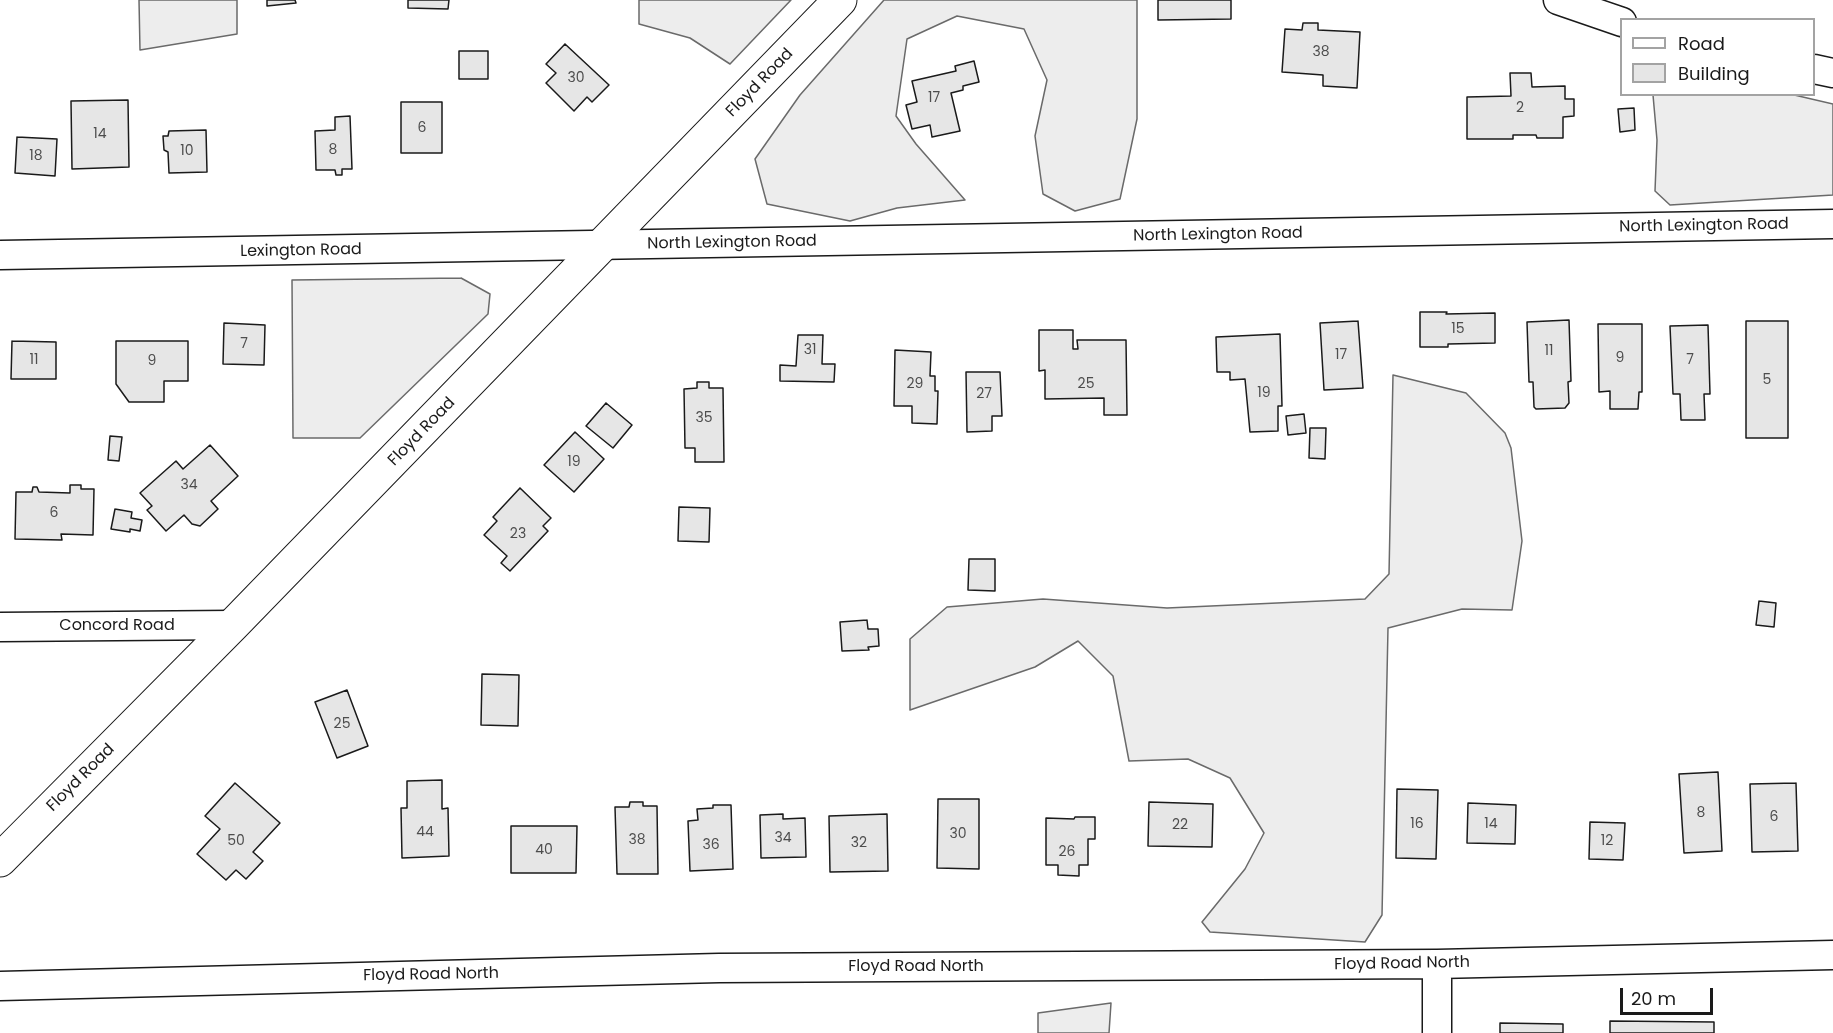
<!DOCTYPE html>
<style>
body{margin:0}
#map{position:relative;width:1833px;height:1033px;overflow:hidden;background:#fff;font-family:Poppins,sans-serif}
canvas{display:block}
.legend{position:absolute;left:1620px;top:18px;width:195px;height:78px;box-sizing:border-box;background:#fff;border:2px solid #a3a3a3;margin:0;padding:8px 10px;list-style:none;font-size:18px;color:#1a1a1a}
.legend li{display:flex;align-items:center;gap:12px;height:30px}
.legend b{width:30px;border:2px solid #a3a3a3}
.scale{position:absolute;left:1620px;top:988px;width:93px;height:27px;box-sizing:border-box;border:3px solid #1a1a1a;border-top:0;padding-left:8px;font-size:18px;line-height:21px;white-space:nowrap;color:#1a1a1a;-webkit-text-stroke:4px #fff;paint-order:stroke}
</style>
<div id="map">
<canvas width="1833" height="1033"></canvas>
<ul class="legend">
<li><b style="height:8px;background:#fff"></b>Road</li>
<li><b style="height:16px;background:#e6e6e6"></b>Building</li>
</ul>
<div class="scale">20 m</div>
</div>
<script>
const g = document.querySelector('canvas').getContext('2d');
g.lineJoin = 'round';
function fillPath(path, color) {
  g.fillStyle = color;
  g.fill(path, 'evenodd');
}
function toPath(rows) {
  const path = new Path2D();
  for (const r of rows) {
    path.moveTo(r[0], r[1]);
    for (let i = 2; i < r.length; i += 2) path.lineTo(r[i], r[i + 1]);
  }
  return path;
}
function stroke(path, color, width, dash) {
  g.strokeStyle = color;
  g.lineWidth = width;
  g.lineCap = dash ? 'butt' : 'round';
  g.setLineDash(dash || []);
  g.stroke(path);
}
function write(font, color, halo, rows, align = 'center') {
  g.font = font + ' Poppins,sans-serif';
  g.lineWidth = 4.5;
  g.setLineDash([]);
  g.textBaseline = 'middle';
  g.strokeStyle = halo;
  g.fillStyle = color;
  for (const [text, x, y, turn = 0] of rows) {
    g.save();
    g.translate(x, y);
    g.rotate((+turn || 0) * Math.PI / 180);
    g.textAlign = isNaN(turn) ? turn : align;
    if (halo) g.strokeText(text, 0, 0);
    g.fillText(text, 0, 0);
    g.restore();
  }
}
const built = toPath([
 [139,0,237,0,237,34,140,50,139,0],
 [639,0,791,0,730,64,690,38,639,24,639,0],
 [884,0,1137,0,1137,119,1120,199,1075,211,1043,194,1035,136,1047,80,1024,29,957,16,907,39,896,116,916,144,965,200,897,208,850,221,767,204,755,159,800,95,884,0],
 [1790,94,1833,104,1833,195,1670,205,1655,191,1657,140,1653,95,1790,94],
 [461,278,490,294,488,314,360,438,293,438,292,280,461,278],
 [1393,375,1466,393,1505,433,1511,448,1522,541,1512,610,1462,609,1388,628,1382,915,1365,942,1210,932,1202,922,1245,869,1264,833,1230,778,1188,759,1129,761,1113,676,1078,641,1035,667,910,710,910,639,947,607,1043,599,1167,608,1365,599,1389,574,1393,375],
 [1111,1003,1109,1033,1038,1033,1038,1013,1111,1003]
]);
fillPath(built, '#ededed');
stroke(built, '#6a6a6a', 1.5);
const building = toPath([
 [267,0,295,0,296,3,267,6,267,0],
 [408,0,449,0,448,9,408,8,408,0],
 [1158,0,1231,0,1231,19,1158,20,1158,0],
 [1303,23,1318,23,1318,30,1360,32,1357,88,1323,86,1323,75,1282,72,1285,29,1302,30,1303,23],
 [565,44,609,85,592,102,587,97,574,111,546,83,556,73,546,64,565,44],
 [459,51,488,51,488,79,459,79,459,51],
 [974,61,979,82,963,86,963,90,951,93,960,131,932,137,930,125,912,129,906,105,917,102,912,81,956,71,955,66,974,61],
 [1510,73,1531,73,1532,87,1565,86,1565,99,1574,99,1574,116,1563,117,1563,138,1537,138,1536,135,1513,135,1513,139,1467,139,1467,97,1511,96,1510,73],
 [128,100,129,167,72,169,71,101,128,100],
 [401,102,442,102,442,153,401,153,401,102],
 [1634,108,1635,130,1620,132,1618,109,1634,108],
 [350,116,352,169,342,169,342,175,336,175,335,170,316,170,315,131,335,130,335,117,350,116],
 [206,130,207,172,169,173,168,152,164,150,163,136,168,136,169,131,206,130],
 [17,137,57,139,55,176,15,173,17,137],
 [1420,312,1447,312,1446,314,1495,313,1495,343,1448,344,1448,347,1420,347,1420,312],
 [1569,320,1571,381,1568,382,1569,403,1565,408,1536,409,1534,407,1533,382,1529,382,1527,322,1569,320],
 [1358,321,1363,388,1324,390,1320,323,1358,321],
 [1746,321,1788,321,1788,438,1746,438,1746,321],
 [224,323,265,325,264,365,223,364,224,323],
 [1598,324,1642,324,1642,392,1639,392,1638,409,1610,409,1610,391,1599,392,1598,324],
 [1708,325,1710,394,1704,394,1705,420,1681,420,1680,394,1673,394,1670,326,1708,325],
 [1039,330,1073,330,1073,349,1078,349,1077,340,1126,340,1127,415,1104,415,1104,398,1045,399,1045,370,1039,371,1039,330],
 [1280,334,1282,406,1278,406,1278,431,1250,432,1245,379,1230,380,1230,372,1217,372,1216,337,1280,334],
 [798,335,823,335,822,364,835,364,834,382,780,381,780,365,796,366,798,335],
 [12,341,56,342,56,379,11,379,12,341],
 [116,341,188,341,188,381,164,381,164,402,129,402,116,384,116,341],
 [895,350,931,352,930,376,935,376,935,391,938,391,937,424,912,423,912,406,894,406,895,350],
 [966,372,1000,372,1002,416,992,416,992,431,967,432,966,372],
 [697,382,709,382,709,388,723,388,724,462,695,462,695,448,685,448,684,389,697,388,697,382],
 [606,403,632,425,613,448,586,426,606,403],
 [1304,414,1306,433,1288,435,1286,416,1304,414],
 [1310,428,1326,428,1325,459,1309,458,1310,428],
 [575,432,604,459,574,492,544,465,575,432],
 [110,436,122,437,119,461,108,460,110,436],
 [210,445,238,476,211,501,218,509,200,526,192,524,184,515,166,531,147,510,152,506,140,493,176,461,183,469,210,445],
 [70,485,81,485,81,489,94,489,93,535,61,534,62,540,15,539,16,492,32,492,33,487,37,487,39,492,70,493,70,485],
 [520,488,551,518,543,526,548,531,510,571,501,563,507,556,484,535,497,521,493,517,520,488],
 [679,507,710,508,709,542,678,541,679,507],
 [115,509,132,512,131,518,142,520,140,531,130,529,130,532,111,529,115,509],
 [969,559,995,559,995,591,968,590,969,559],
 [1759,601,1776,603,1774,627,1756,625,1759,601],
 [867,620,868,629,878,629,879,646,868,647,869,650,842,651,840,622,867,620],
 [482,674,519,675,518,726,481,725,482,674],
 [347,690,368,746,337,758,315,702,347,690],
 [1718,772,1722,851,1684,853,1679,774,1718,772],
 [442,780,442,809,448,808,449,856,402,858,401,808,407,808,407,781,442,780],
 [235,783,280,823,253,852,263,861,246,879,236,870,226,880,197,854,220,829,205,816,235,783],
 [1796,783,1798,851,1752,852,1750,784,1796,783],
 [1397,789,1438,790,1436,859,1396,858,1397,789],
 [938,799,979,799,979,869,937,868,938,799],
 [630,802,643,802,643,806,657,806,658,874,617,874,615,807,629,807,630,802],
 [1149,802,1213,804,1212,847,1148,846,1149,802],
 [1468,803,1516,805,1515,844,1467,843,1468,803],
 [713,805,731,805,733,869,690,871,688,821,698,820,697,809,713,808,713,805],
 [783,814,783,819,805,818,806,857,761,858,760,815,783,814],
 [887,814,888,871,830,872,829,816,887,814],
 [1075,817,1095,817,1095,839,1088,839,1088,865,1079,865,1079,876,1058,875,1058,865,1046,865,1046,818,1074,819,1075,817],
 [1590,822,1625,823,1623,860,1589,859,1590,822],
 [511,826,577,826,576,873,511,873,511,826],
 [1610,1021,1714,1022,1714,1033,1610,1033,1610,1021],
 [1500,1023,1563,1024,1563,1033,1500,1033,1500,1023]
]);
fillPath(building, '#e6e6e6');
stroke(building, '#1a1a1a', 1.5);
const minor = toPath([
 [1558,0,1622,22],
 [1814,69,1833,73],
 [0,255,1833,224],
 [0,627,233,625],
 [0,986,719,968,1437,964,1833,955],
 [1437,1033,1437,964]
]);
const tertiary = toPath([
 [0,860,233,625,840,0]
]);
stroke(minor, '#1a1a1a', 31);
stroke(tertiary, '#1a1a1a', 35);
stroke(minor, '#fff', 28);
stroke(tertiary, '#fff', 33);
write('14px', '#4d4d4d', null, [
 ["38",1321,52],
 ["30",576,78],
 ["17",934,98],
 ["2",1520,108],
 ["6",422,128],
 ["14",100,134],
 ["8",333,150],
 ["10",187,151],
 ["18",36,156],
 ["15",1458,329],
 ["7",244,344],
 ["31",810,350],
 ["11",1549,351],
 ["17",1341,355],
 ["9",1620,358],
 ["11",34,360],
 ["7",1690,360],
 ["9",152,361],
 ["5",1767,380],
 ["29",915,384],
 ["25",1086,384],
 ["19",1264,393],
 ["27",984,394],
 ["35",704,418],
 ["19",574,462],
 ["34",189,485],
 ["6",54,513],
 ["23",518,534],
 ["25",342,724],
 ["8",1701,813],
 ["6",1774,817],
 ["16",1417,824],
 ["14",1491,824],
 ["22",1180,825],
 ["44",425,832],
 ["30",958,834],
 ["34",783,838],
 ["38",637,840],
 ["50",236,841],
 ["12",1607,841],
 ["32",859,843],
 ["36",711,845],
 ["40",544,850],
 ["26",1067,852]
]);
write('16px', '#1a1a1a', '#fff', [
 ["Floyd Road",760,83,-46],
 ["North Lexington Road",1704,226,-1],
 ["North Lexington Road",1218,235,-1],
 ["North Lexington Road",732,243,-1],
 ["Lexington Road",301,251,-1],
 ["Floyd Road",422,432,-46],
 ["Concord Road",117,626],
 ["Floyd Road",81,778,-45],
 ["Floyd Road North",1402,964,-1],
 ["Floyd Road North",916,967],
 ["Floyd Road North",431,975,-1]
]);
</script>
